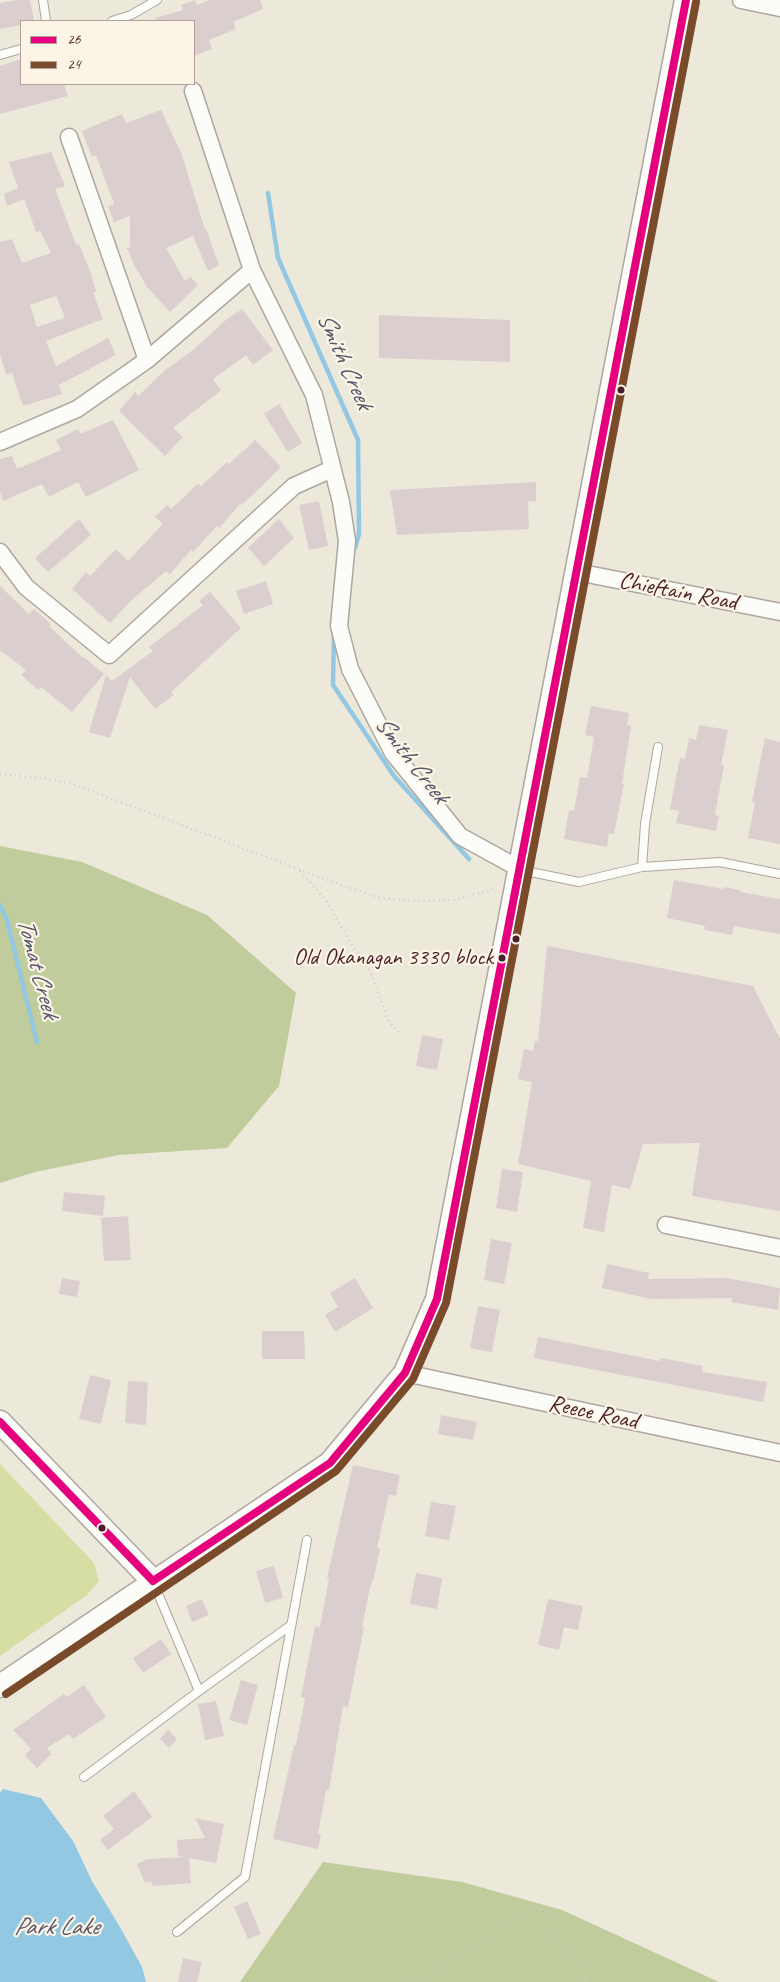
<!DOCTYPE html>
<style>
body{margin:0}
#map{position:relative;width:780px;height:1982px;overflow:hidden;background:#ece8da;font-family:Caveat,sans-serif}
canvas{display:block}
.legend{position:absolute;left:20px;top:20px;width:175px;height:65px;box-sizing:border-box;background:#fcf5e5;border:1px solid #b59f9b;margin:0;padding:6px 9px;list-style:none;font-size:15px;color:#4a1f2b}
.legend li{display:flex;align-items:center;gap:10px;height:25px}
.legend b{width:25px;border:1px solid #b59f9b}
</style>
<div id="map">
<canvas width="780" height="1982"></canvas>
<ul class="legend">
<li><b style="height:6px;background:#e5007d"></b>26</li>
<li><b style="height:6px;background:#7a4b2a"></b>24</li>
</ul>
</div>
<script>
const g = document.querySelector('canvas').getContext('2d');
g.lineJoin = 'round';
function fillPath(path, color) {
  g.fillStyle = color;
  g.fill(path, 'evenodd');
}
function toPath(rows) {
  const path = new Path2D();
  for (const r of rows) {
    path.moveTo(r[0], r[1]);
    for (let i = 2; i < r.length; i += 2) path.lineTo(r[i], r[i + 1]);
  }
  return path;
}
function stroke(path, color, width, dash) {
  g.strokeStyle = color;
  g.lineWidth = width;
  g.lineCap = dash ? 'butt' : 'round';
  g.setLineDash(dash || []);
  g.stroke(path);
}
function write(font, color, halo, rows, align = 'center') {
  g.font = font + ' Caveat,sans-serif';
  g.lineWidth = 4.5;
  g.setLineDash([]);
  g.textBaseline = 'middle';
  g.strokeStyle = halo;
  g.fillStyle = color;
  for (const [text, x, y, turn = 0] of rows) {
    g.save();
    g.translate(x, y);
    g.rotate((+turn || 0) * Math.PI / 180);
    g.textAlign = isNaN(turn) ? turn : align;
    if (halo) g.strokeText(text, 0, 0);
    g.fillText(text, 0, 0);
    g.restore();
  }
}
fillPath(toPath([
 [0,1464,94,1563,99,1581,87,1595,0,1656]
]), '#d7dea4');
fillPath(toPath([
 [0,846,82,862,207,915,296,993,279,1086,227,1148,119,1155,35,1172,0,1183],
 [323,1862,462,1882,562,1910,719,1982,240,1982]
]), '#c0cc9b');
fillPath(toPath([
 [3,1789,41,1798,73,1841,92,1881,120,1927,142,1967,146,1982,0,1982,0,1793]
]), '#92c8e2');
stroke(toPath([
 [268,193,278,258,358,440,359,534,355,548],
 [334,633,333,685,394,776,469,859],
 [0,905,7,920,37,1042]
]), '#92c8e2', 4.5);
fillPath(toPath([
 [17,0,30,0,34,21,21,21,21,25,0,29,0,3],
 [195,0,197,5,210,0,260,0,263,9,233,22,236,29,209,40,212,49,194,56,194,21,156,21,155,18,183,10,181,5],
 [21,59,21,84,64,84,68,96,0,114,0,66],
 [161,110,182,155,205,230,206,229,219,265,208,271,193,236,166,248,185,281,190,277,198,285,170,312,147,287,133,263,127,248,130,247,130,216,114,222,108,206,114,204,96,155,92,157,82,131,122,114,126,123],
 [51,152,65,186,55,189,76,245,79,244,91,274,96,292,93,293,103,319,46,341,56,366,108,338,116,355,59,385,62,394,23,406,12,373,6,375,0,354,0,242,12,239,22,263,51,253,40,231,36,232,24,199,7,206,4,194,18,188,9,162],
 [56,296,65,318,37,327,30,305],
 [242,309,273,350,253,365,246,355,213,379,221,390,173,428,183,437,165,456,119,411,135,392,138,396,164,371,194,349,227,319],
 [379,315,510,320,510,362,379,358],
 [279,404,302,443,288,452,264,414],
 [113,420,139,470,86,497,78,482,49,497,42,484,3,501,0,492,0,459,12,456,17,469,61,450,56,440,78,429,80,434],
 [255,440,281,467,242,505,240,504,219,528,217,526,193,552,191,550,170,574,166,571,134,598,110,623,72,589,86,572,90,576,116,549,128,561,163,524,155,517,167,505,171,509,198,484,201,486,227,462,229,464],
 [536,482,536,502,528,501,529,529,397,535,390,490],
 [319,501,328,546,309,550,299,505],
 [79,519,91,535,48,572,35,558],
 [279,519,294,538,264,566,248,548],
 [266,581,273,604,244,614,236,591],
 [0,586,29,614,34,609,51,624,49,626,83,658,84,657,104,674,72,712,41,687,38,690,21,675,26,670,0,650],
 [210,592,241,628,171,692,174,695,155,709,130,677,110,738,89,732,106,675,112,681,153,651,149,647,203,605,199,601],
 [591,706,629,713,627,725,631,726,622,784,624,784,614,834,609,833,607,847,564,839,569,810,574,811,580,777,587,778,594,737,585,735],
 [699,725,728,730,721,765,724,766,715,815,719,816,716,831,676,823,679,811,670,809,680,758,685,759,689,738,696,740],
 [765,738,780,742,780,844,748,838,755,802,752,802],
 [674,880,723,889,724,887,740,890,740,892,780,899,780,934,734,926,732,935,704,930,705,926,667,918],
 [547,946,753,986,780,1039,780,1211,692,1196,700,1143,643,1144,630,1189,612,1185,604,1232,583,1228,591,1181,518,1164,532,1082,518,1079,524,1049,533,1051,535,1041,538,1041],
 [422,1035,443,1039,437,1070,416,1066],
 [502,1169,523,1172,517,1212,496,1208],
 [64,1192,105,1196,103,1216,62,1211],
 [128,1216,131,1260,104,1261,101,1218],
 [491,1239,512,1243,504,1284,484,1280],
 [607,1264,649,1273,648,1279,727,1278,780,1288,778,1310,731,1302,732,1298,651,1299,602,1288],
 [62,1278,80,1281,77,1297,59,1294],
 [355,1278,373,1308,335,1332,325,1315,338,1307,330,1293],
 [478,1306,500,1310,492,1352,470,1348],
 [262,1331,304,1331,305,1359,262,1359],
 [538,1337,660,1361,661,1358,703,1366,702,1372,767,1382,763,1402,534,1358],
 [90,1375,111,1380,101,1424,79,1419],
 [128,1381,148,1382,146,1425,125,1423],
 [441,1415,477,1422,473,1440,438,1434],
 [353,1465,400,1475,396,1496,389,1494,377,1548,380,1549,374,1577,370,1587,362,1627,364,1627,348,1707,343,1706,329,1790,326,1790,318,1834,321,1835,318,1849,273,1839,294,1745,296,1745,305,1698,301,1697,315,1626,320,1627,329,1578,327,1578],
 [431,1502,456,1506,449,1540,425,1536],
 [274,1566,283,1598,265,1603,256,1571],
 [416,1573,442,1578,437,1609,410,1604],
 [202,1599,209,1615,192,1622,186,1606],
 [548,1599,583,1606,578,1630,564,1627,559,1650,538,1645],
 [161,1639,171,1654,143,1673,133,1658],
 [241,1680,258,1685,247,1725,229,1720],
 [84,1685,106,1717,73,1739,69,1734,47,1748,52,1754,37,1768,25,1755,31,1749,13,1730,64,1694,67,1697],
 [216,1701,224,1736,205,1740,198,1704],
 [168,1730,177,1739,169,1748,160,1739],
 [134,1791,152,1817,108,1850,100,1840,114,1829,103,1816],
 [195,1818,224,1824,216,1863,189,1858,191,1883,153,1886,151,1881,145,1883,137,1864,147,1859,185,1857,178,1856,177,1840,205,1838],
 [247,1901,261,1934,248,1939,234,1907],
 [183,1958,202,1962,197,1982,178,1982]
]), '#dacfce');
const lane = toPath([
 [43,0,46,21],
 [112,21,131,15,157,0],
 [0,55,21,49],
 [642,867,645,824,658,747],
 [521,870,579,882,642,867,720,862,780,874],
 [154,1584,199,1691],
 [84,1777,199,1691,291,1625],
 [177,1932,245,1877,307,1540]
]);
const street = toPath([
 [741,0,780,8],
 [193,91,252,270,314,395,341,502,347,541,339,626,350,669,393,753,460,836,520,869],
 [69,137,147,360],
 [0,442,77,409,147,360,252,270],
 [0,552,26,587,109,655,294,486,332,469],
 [577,572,780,612],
 [666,1225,780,1248],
 [405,1373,780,1453]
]);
const secondary = toPath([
 [0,1422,153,1581],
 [0,1686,330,1463,405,1373,437,1299,686,0]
]);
stroke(lane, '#aea6a0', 10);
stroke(street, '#aea6a0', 19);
stroke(secondary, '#aea6a0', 25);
stroke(toPath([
 [0,774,41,778,70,783,346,887,380,898,417,901,455,900,490,890,496,886],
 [300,871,326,900,349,940,371,973,388,1020,399,1033],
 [414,1982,474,1948,510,1921,539,1906,553,1918,555,1941,582,1967,586,1982]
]), '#cfcbc9', 2.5, [1, 4]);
stroke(lane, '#fcfcf9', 8);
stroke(street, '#fcfcf9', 16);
stroke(secondary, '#fcfcf9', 22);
stroke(toPath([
 [0,1422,153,1581],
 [153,1581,330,1463,405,1373,437,1299,686,0]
]), '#e5007d', 8);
stroke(toPath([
 [6,1694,336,1471,413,1379,446,1303,696,2]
]), '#7a4b2a', 8);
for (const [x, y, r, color] of [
 [621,390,4.5,"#4a1f2b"],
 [516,939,4.5,"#4a1f2b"],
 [502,958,4.5,"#4a1f2b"],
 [102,1528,4.5,"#4a1f2b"]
]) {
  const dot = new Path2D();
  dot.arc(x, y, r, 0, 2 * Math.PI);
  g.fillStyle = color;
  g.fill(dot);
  stroke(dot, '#fcf5e5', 2);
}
write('23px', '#4a1f2b', '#fcf5e5', [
 ["Old Okanagan 3330 block",493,958]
], 'right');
write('24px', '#4a1f2b', '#fcf5e5', [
 ["Chieftain Road",678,592,11],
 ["Reece Road",593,1413,12]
]);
write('italic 25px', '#56556c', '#fcf5e5', [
 ["Smith Creek",344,361,66],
 ["Smith Creek",411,760,52],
 ["Tomat Creek",37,968,75],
 ["Park Lake",56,1927]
]);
</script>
